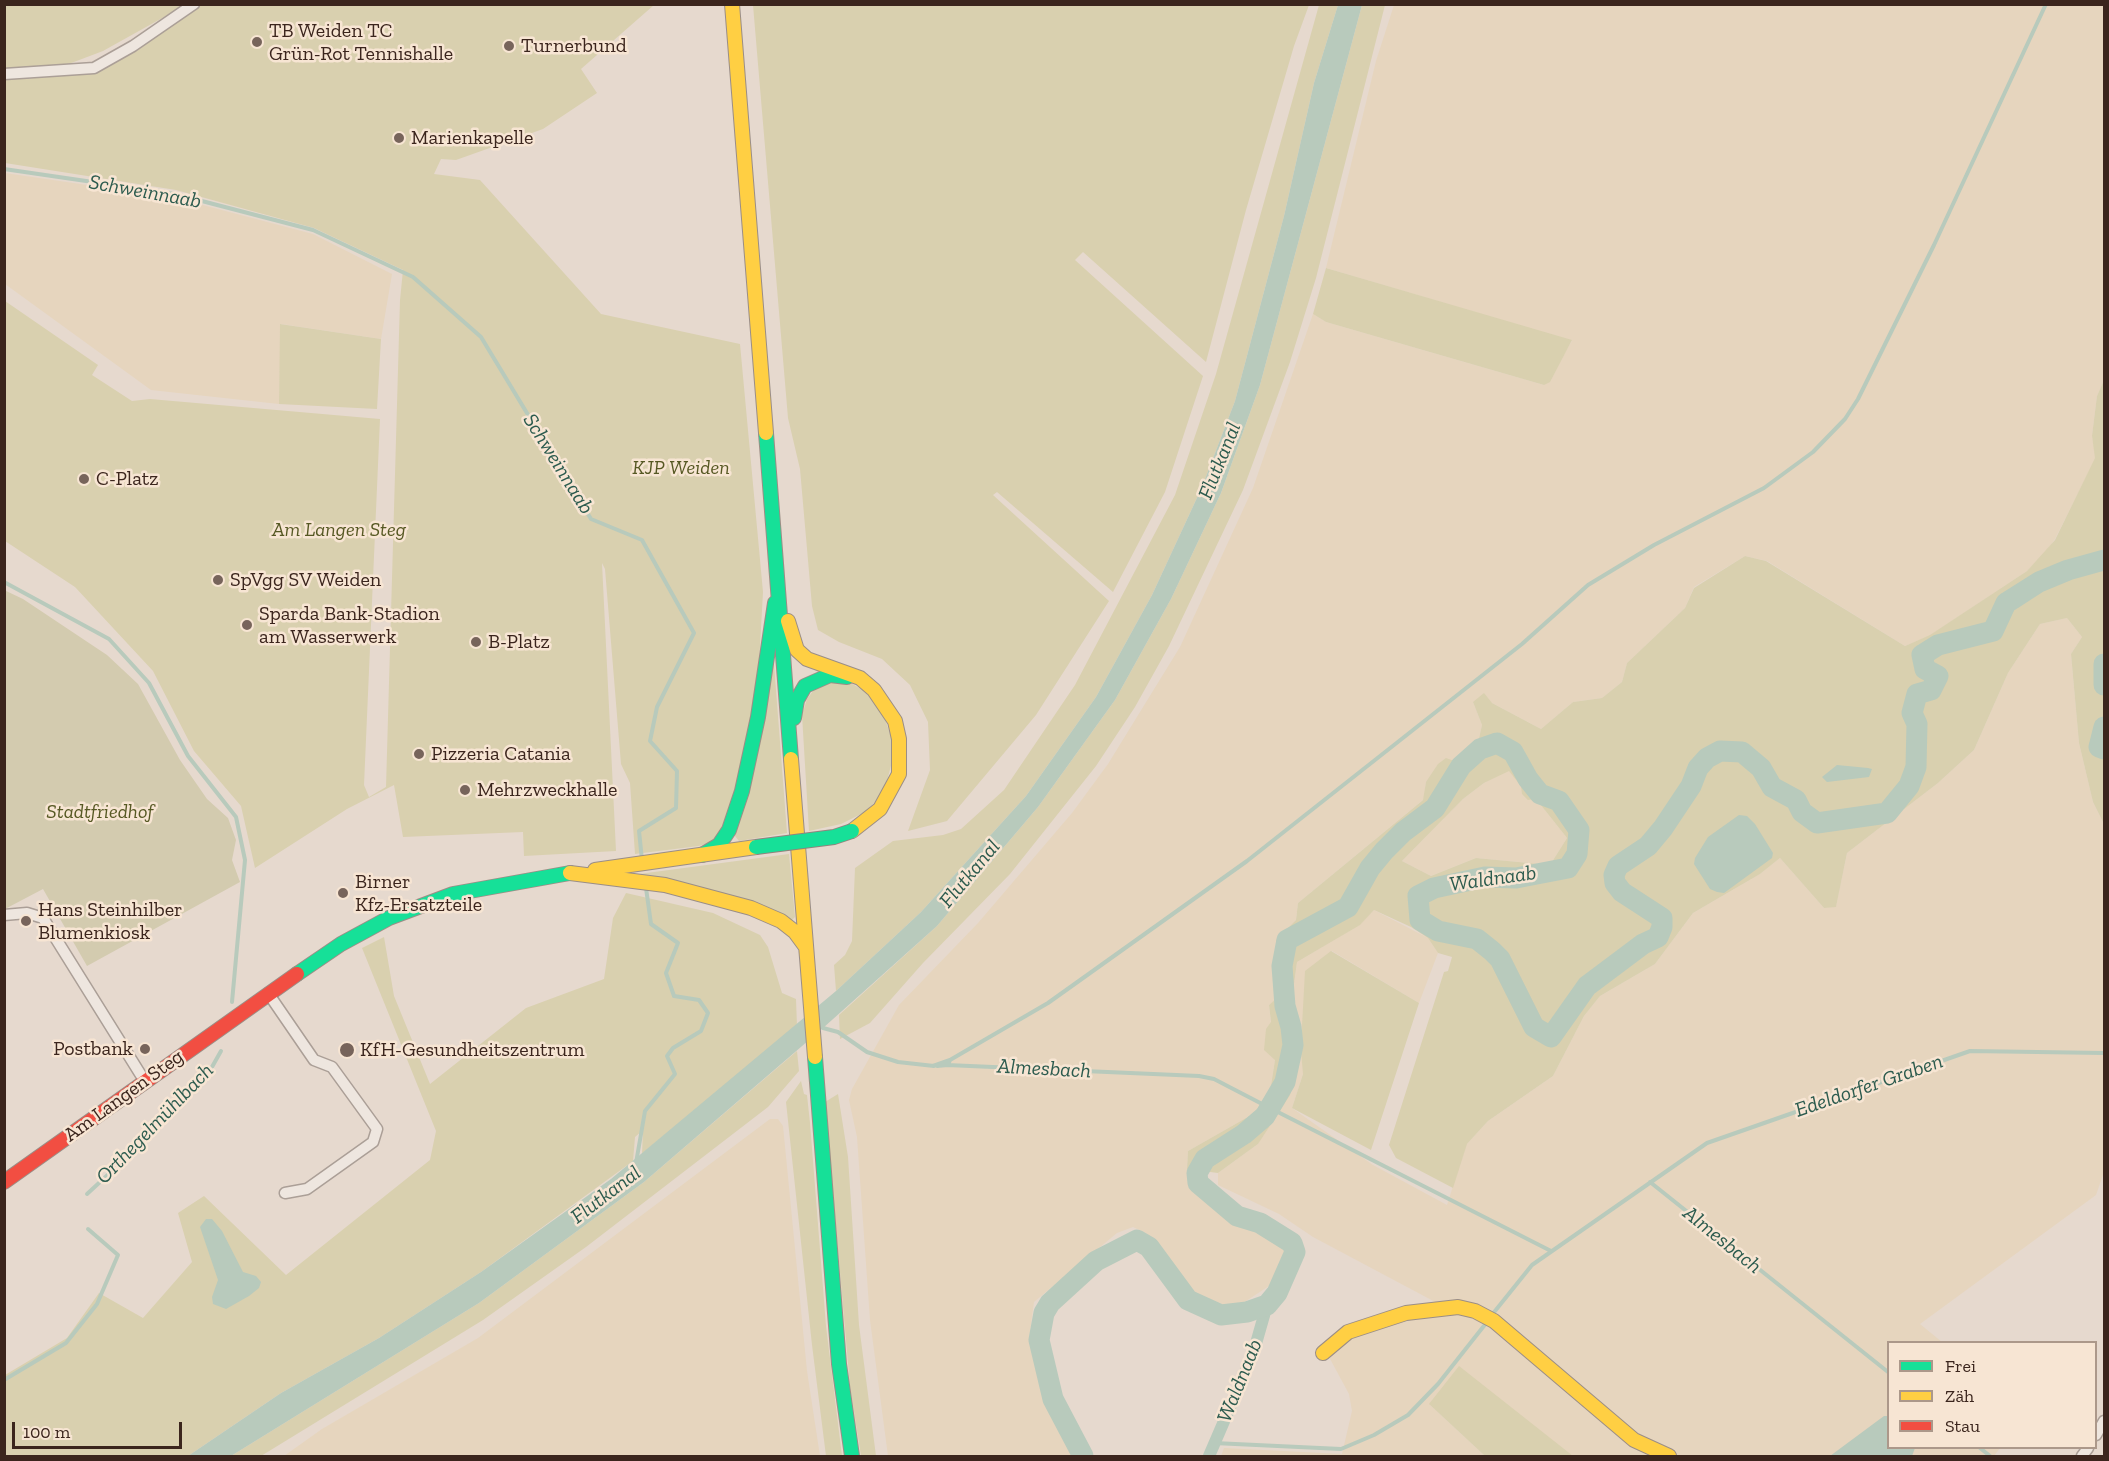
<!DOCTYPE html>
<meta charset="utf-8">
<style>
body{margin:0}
#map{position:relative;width:2109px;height:1461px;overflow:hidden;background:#e6d9ce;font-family:"Zilla Slab",serif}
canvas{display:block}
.frame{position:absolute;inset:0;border:6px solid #3b251d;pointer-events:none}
.legend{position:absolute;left:1887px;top:1341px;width:210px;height:108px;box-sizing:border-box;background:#f7e5d3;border:2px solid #ac988a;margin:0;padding:8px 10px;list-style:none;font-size:18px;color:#3b251d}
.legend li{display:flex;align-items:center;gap:12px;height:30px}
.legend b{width:30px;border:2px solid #ac988a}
.scale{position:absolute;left:12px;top:1422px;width:170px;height:27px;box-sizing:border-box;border:3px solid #3b251d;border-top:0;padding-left:8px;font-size:18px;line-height:21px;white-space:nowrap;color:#3b251d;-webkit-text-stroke:4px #f7e5d3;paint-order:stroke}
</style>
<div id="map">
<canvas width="2109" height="1461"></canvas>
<div class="frame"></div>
<ul class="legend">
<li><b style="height:8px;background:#16e098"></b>Frei</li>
<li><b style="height:8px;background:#ffcf43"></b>Zäh</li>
<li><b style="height:8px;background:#f24e42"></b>Stau</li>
</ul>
<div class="scale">100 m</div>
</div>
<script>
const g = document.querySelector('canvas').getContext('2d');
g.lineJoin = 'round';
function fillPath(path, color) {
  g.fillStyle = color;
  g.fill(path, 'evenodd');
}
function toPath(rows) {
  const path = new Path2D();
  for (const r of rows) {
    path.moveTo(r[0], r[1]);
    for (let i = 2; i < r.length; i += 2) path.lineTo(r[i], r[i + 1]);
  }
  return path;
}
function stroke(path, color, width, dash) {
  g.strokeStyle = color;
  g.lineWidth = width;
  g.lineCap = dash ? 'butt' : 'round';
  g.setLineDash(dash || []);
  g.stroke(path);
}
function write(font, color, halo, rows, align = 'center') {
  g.font = font + ' "Zilla Slab",serif';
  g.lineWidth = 5;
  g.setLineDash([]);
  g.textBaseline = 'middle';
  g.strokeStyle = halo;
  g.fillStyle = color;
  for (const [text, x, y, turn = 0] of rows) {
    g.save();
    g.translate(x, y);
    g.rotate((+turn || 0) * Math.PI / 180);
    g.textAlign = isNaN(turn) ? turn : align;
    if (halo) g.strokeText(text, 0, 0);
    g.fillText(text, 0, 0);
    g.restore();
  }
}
fillPath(toPath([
 [1394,5,2104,5,2104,380,2097,396,2092,436,2096,458,2055,539,2045,554,2027,571,1931,635,1905,646,1767,561,1745,556,1694,587,1685,608,1627,663,1622,682,1602,698,1573,702,1541,729,1492,703,1473,702,1482,725,1478,743,1457,768,1426,782,1424,799,1298,903,1296,920,1276,941,1277,999,1269,1005,1275,1060,1270,1092,1253,1114,1188,1151,1187,1169,1192,1187,1232,1219,1286,1242,1287,1254,1272,1284,1243,1303,1218,1306,1199,1299,1180,1283,1166,1257,1146,1233,1133,1227,1117,1233,1034,1302,1029,1340,1046,1406,1073,1456,888,1456,870,1320,857,1137,849,1100,852,1089,899,1005,978,923,1072,813,1108,764,1180,647,1253,488,1313,314,1326,322,1544,385,1572,341,1326,268,1376,61],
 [5,173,176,198,313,234,392,274,381,339,281,324,279,404,151,390,5,284],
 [2067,618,2082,637,2071,654,2079,743,2093,802,2104,824,2104,1172,2096,1195,1920,1324,1942,1342,1888,1342,1888,1448,2000,1448,1994,1456,1572,1456,1430,1405,1485,1456,1221,1456,1224,1448,1342,1454,1352,1411,1349,1394,1329,1357,1353,1335,1439,1304,1313,1237,1279,1214,1218,1185,1218,1173,1258,1144,1301,1049,1292,999,1297,962,1359,925,1374,910,1428,938,1438,953,1419,1003,1332,951,1303,1074,1292,1108,1373,1165,1447,1205,1466,1145,1488,1121,1553,1076,1584,1016,1600,996,1655,964,1693,913,1760,874,1780,858,1824,908,1836,906,1847,853,1938,783,1974,750,2008,673,2040,624],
 [1509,770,1536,799,1567,838,1550,865,1476,858,1431,876,1402,861,1463,799,1484,783],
 [770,1119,778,1119,783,1126,807,1371,820,1456,284,1456,322,1429,478,1338]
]), '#e6d5be');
fillPath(toPath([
 [5,5,654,5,581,69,597,93,543,129,456,160,441,159,434,174,480,180,601,314,740,344,763,592,759,664,749,740,723,830,714,841,699,846,635,854,630,783,621,764,605,569,602,563,616,851,524,856,523,832,403,837,394,785,347,809,255,868,241,806,194,751,153,671,75,587,5,541,5,301,98,365,92,375,132,401,150,399,380,419,364,785,369,797,386,787,400,300,403,270,314,228,176,190,5,163,4,78,23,79,91,73,138,50,179,19,173,12,103,51,66,65,5,70],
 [753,5,1309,5,1294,46,1246,210,1206,362,1083,252,1075,260,1203,376,1165,492,1113,592,997,492,993,495,1109,601,1036,715,947,821,908,831,930,770,928,722,910,685,882,659,839,642,818,630,812,606,800,469,788,418],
 [1319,5,1338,5,1314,83,1284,216,1235,401,1202,487,1152,595,1096,697,1026,796,921,912,836,991,834,965,845,955,852,941,855,868,893,841,943,835,961,829,1004,790,1075,685,1175,495,1216,374],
 [1362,5,1385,5,1316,278,1290,362,1243,490,1169,646,1135,707,1096,766,1010,874,923,963,870,1023,840,1039,839,1015,937,926,1038,807,1115,700,1171,599,1221,493,1260,385],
 [1326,268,1572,340,1550,382,1544,385,1326,322,1313,314],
 [280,324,381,339,377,409,279,404],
 [2104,380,2104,824,2093,802,2079,743,2071,654,2082,637,2067,618,2040,624,2008,673,1974,750,1938,783,1847,853,1836,907,1824,908,1780,858,1760,874,1693,913,1655,964,1600,996,1584,1016,1553,1076,1488,1121,1467,1144,1453,1188,1396,1158,1389,1145,1444,972,1448,971,1452,957,1438,953,1428,938,1411,927,1374,910,1360,925,1297,962,1292,999,1301,1044,1305,971,1331,951,1419,1003,1371,1150,1292,1108,1303,1074,1301,1051,1290,1095,1258,1144,1218,1173,1187,1169,1188,1151,1253,1114,1270,1092,1275,1060,1264,1050,1266,1029,1271,1022,1269,1005,1277,998,1276,940,1296,920,1298,903,1423,800,1426,782,1438,764,1446,758,1457,762,1458,767,1478,743,1482,725,1473,702,1484,693,1492,703,1541,729,1573,702,1602,698,1622,682,1627,663,1685,608,1694,588,1745,556,1766,561,1905,646,1930,635,2027,571,2055,540,2095,458,2092,436,2097,396],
 [1509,771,1521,786,1522,794,1528,800,1536,799,1567,838,1550,865,1476,858,1431,876,1402,861,1463,799,1484,783],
 [773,651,787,833,739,841,735,836,758,753],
 [831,681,847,681,868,693,883,713,891,737,893,758,887,781,878,799,865,812,841,824,809,831,802,715,807,699,816,687],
 [789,854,795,917,791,921,639,874],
 [626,893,713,913,760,935,768,947,782,993,796,999,797,1026,642,1154,643,1130,635,1137,633,1161,481,1272,379,1338,281,1393,188,1456,5,1456,5,1375,67,1338,99,1293,143,1318,192,1262,178,1213,204,1196,286,1275,430,1160,436,1131,362,948,384,937,394,996,430,1084,526,1008,604,979,613,918],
 [797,1051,799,1071,768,1107,586,1247,483,1320,261,1456,231,1456,479,1303,644,1182],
 [801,1081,804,1094,807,1095,810,1123,826,1326,842,1456,826,1456,812,1345,786,1102],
 [838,1094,848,1157,859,1325,876,1456,861,1456,850,1386,825,1102],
 [1459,1366,1573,1456,1485,1456,1429,1404]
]), '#d9d0af');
fillPath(toPath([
 [4,590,23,599,107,655,138,684,180,760,207,799,228,818,236,840,232,860,240,882,87,966,43,889,5,909]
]), '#d3cbaf');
fillPath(toPath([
 [1338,5,1362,5,1260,385,1221,493,1171,599,1115,700,1038,807,937,926,823,1028,644,1182,479,1303,231,1456,188,1456,281,1393,379,1338,481,1272,611,1179,836,991,921,912,1026,796,1096,697,1152,595,1202,487,1235,401,1284,216,1314,83],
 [1837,765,1868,768,1872,769,1869,777,1827,782,1822,777],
 [1739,815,1747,816,1755,824,1773,853,1772,858,1724,893,1717,892,1710,889,1694,864,1695,858,1708,837],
 [206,1219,212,1219,222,1231,243,1272,256,1276,261,1282,259,1288,249,1296,226,1309,213,1304,212,1297,218,1280,200,1227],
 [1884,1416,1888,1416,1888,1448,1915,1448,1912,1456,1830,1456]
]), '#b8cabc');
stroke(toPath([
 [4,169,175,194,313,230,413,277,481,337,591,519,642,540,694,633,657,707,650,741,677,771,676,808,639,831,642,860],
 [4,582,109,639,149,683,188,756,236,817,245,860,232,1002],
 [823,1028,838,1032,867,1052,898,1062,934,1066],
 [947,1065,1199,1076,1214,1079,1266,1106],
 [933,1066,950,1060,937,1066,948,1065,950,1060,1048,1003,1247,861,1522,644,1588,585,1654,545,1764,488,1813,452,1845,419,1858,399,1934,245,2046,4],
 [1270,1108,1551,1251],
 [636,1163,645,1111,675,1074,667,1056,673,1048,701,1031,708,1013,699,1000,674,996,666,973,678,943,651,924,646,888],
 [1650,1182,1888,1372],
 [87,1194,138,1147,212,1067,221,1051],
 [1491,1316,1532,1265,1707,1143,1970,1051,2104,1053],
 [4,1380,66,1343,97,1304,118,1255,88,1229],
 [1214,1443,1341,1449,1374,1435,1408,1415,1438,1384,1487,1322],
 [1980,1448,1990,1456]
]), '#b8cabc', 4);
stroke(toPath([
 [1209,1456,1253,1354,1267,1305]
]), '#b8cabc', 12);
stroke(toPath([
 [2104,664,2104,685],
 [2104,727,2099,747,2104,749],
 [1083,1456,1053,1399,1039,1340,1044,1313,1050,1303,1096,1261,1137,1240,1149,1247,1188,1300,1221,1315,1247,1312,1267,1305,1277,1293,1295,1252,1292,1243,1260,1223,1237,1216,1198,1183,1197,1173,1205,1159,1244,1134,1265,1116,1285,1082,1293,1045,1291,1027,1285,1006,1282,966,1287,940,1348,907,1370,868,1384,851,1403,832,1435,808,1461,766,1480,749,1497,743,1513,752,1528,779,1540,794,1559,801,1579,830,1577,854,1568,868,1516,878,1485,877,1434,888,1418,896,1420,920,1438,931,1477,939,1492,951,1500,959,1534,1027,1551,1037,1587,986,1643,944,1658,937,1662,927,1662,918,1622,892,1615,883,1614,875,1618,866,1648,846,1663,828,1691,786,1698,768,1707,758,1720,751,1742,752,1761,768,1772,787,1796,800,1802,812,1817,823,1887,813,1909,786,1916,767,1917,724,1912,713,1917,694,1931,690,1938,676,1925,669,1922,655,1938,645,1993,631,2006,603,2014,598,2039,582,2068,570,2104,560]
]), '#b8cabc', 21);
const street = toPath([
 [4,74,94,68,133,46,194,4],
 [4,915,27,913,43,918,144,1080],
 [268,993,314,1060,332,1067,377,1129,373,1142,307,1189,285,1193],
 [2096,1435,2104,1421],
 [2082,1456,2088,1448]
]);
const fast = toPath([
 [766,433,791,759],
 [794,718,797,700,805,686,830,675,847,677],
 [702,855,719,845,729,830,742,791,758,717,775,603],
 [297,974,341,944,389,918,453,894,570,873],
 [815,1057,839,1364,852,1456]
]);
const slow = toPath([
 [732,4,766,433],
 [788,621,797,650,807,659,860,678,874,690,895,721,899,739,899,774,880,809,852,831],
 [791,759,815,1057],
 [595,870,756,847],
 [570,873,665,885,751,908,781,921,795,932,806,947],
 [1323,1353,1348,1332,1406,1313,1458,1307,1475,1311,1494,1321,1634,1440,1669,1456]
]);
const jam = toPath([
 [4,1182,297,974]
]);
stroke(street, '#ab9f97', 13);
stroke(fast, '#9b8e86', 16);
stroke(slow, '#9b8e86', 16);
stroke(jam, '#9b8e86', 16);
stroke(street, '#eee6df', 10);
stroke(fast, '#16e098', 14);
stroke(slow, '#ffcf43', 14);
stroke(jam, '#f24e42', 14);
const fastBridge = toPath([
 [756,847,834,837,852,831]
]);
stroke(fastBridge, '#91847d', 16, []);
stroke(fastBridge, '#16e098', 14);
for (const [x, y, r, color] of [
 [257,42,6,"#77645b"],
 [509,46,6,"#77645b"],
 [399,138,6,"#77645b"],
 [84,479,6,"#77645b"],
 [218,580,6,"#77645b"],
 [247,625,6,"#77645b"],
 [476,642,6,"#77645b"],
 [419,754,6,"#77645b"],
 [465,790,6,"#77645b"],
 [343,893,6,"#77645b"],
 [26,921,6,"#77645b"],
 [145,1049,6,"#77645b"],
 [347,1050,8,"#77645b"]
]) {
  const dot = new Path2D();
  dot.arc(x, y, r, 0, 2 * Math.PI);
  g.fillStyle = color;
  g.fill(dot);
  stroke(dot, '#f7e5d3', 2);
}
write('20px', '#3b251d', '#f7e5d3', [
 ["TB Weiden TC",269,31],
 ["Grün-Rot Tennishalle",269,54],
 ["Turnerbund",521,46],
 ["Marienkapelle",411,138],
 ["C-Platz",96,479],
 ["SpVgg SV Weiden",230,580],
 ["Sparda Bank-Stadion",259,614],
 ["am Wasserwerk",259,637],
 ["B-Platz",488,642],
 ["Pizzeria Catania",431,754],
 ["Mehrzweckhalle",477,790],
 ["Birner",355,882],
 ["Kfz-Ersatzteile",355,905],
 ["Hans Steinhilber",38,910],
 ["Blumenkiosk",38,933],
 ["Postbank",133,1049,"right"],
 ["KfH-Gesundheitszentrum",360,1050]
], 'left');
write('italic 20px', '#565823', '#f7e5d3', [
 ["KJP Weiden",681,468],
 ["Am Langen Steg",339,530],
 ["Stadtfriedhof",100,812]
]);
write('20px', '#3b251d', '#f7e5d3', [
 ["Am Langen Steg",124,1096,-36]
]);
write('italic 21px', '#2c5b4e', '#f7e5d3', [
 ["Schweinnaab",145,192,10],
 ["Flutkanal",1220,461,-68],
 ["Schweinnaab",558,464,58],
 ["Flutkanal",970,874,-50],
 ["Waldnaab",1493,879,-8],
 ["Almesbach",1044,1069,3],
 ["Edeldorfer Graben",1869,1086,-19],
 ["Orthegelmühlbach",155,1124,-46],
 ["Flutkanal",606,1195,-37],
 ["Almesbach",1722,1240,39],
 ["Waldnaab",1240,1381,-68]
]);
</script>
